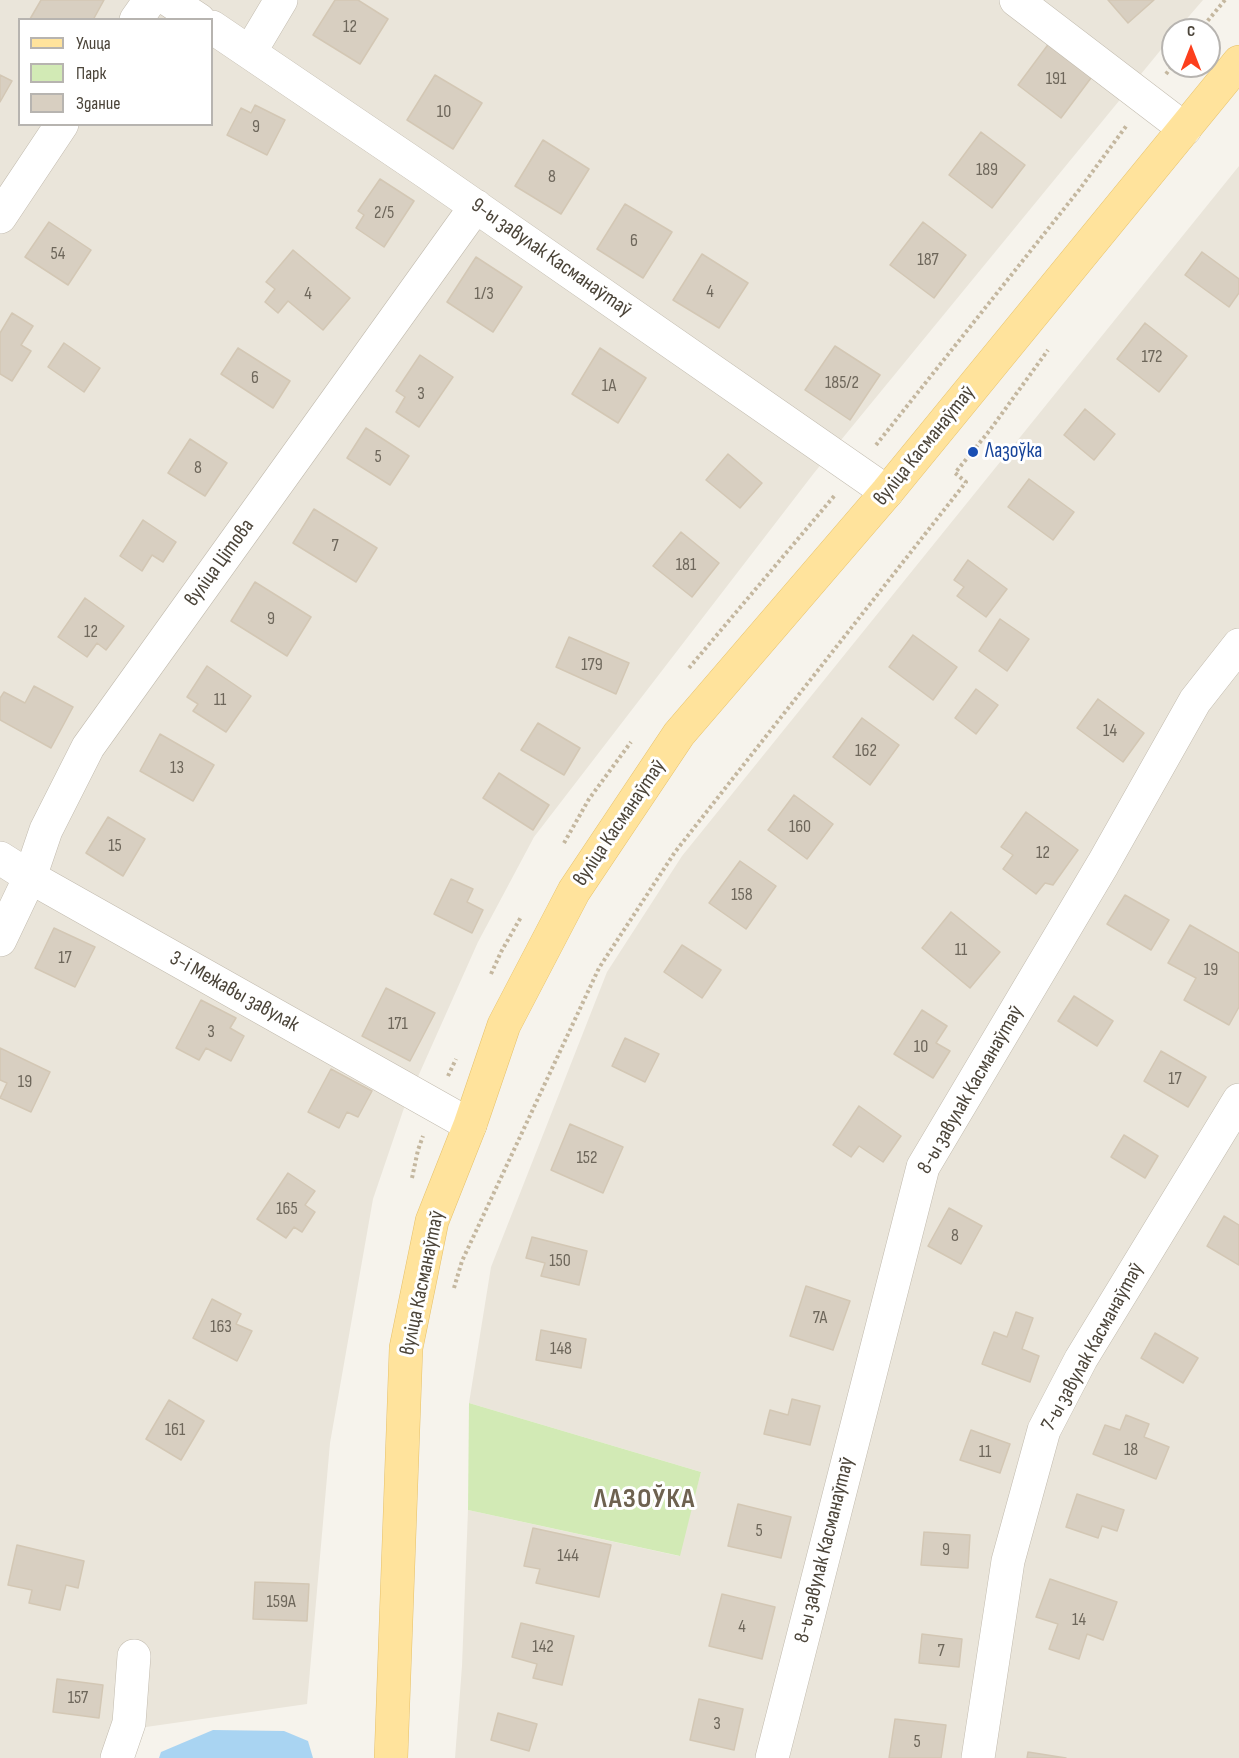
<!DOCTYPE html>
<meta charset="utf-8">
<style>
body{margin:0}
#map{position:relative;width:1239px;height:1758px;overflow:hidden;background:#f6f3ec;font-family:"Sofia Sans Condensed",sans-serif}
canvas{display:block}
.legend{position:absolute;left:18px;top:18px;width:195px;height:108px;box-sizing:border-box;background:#fff;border:2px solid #b7b4b0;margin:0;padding:8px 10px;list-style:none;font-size:18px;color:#4b4439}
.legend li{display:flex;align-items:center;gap:12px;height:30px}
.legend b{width:30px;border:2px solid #b7b4b0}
.north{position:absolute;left:1161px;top:18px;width:60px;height:60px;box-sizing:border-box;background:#fff;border:2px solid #b7b4b0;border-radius:50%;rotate:0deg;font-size:16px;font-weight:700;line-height:24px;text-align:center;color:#4b4439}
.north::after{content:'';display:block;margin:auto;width:21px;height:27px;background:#fc3f1d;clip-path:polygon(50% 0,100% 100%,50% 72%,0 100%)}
</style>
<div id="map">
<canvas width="1239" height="1758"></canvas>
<ul class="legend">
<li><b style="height:8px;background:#ffe39c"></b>Улица</li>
<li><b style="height:16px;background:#d2eab5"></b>Парк</li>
<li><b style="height:16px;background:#d8cfc1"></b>Здание</li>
</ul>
<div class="north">С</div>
</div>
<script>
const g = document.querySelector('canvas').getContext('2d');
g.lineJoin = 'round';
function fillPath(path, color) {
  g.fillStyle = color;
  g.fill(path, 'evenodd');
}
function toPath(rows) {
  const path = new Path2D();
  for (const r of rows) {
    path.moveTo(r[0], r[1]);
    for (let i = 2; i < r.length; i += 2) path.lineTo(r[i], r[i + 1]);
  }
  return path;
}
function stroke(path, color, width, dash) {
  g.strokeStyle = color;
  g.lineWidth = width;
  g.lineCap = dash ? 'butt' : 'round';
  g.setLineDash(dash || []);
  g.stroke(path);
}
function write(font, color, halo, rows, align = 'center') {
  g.font = font + ' "Sofia Sans Condensed",sans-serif';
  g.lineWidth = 6;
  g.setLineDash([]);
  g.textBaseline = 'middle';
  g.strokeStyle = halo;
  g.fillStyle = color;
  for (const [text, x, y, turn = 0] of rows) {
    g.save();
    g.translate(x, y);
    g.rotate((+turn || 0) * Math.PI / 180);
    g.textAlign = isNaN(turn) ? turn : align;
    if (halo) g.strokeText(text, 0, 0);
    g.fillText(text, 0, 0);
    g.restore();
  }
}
fillPath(toPath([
 [0,0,1203,0,1177,30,1173,30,1173,35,814,473,534,837,478,942,404,1108,373,1199,330,1443,307,1704,111,1732,102,1758,0,1758],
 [20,20,212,20,212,124,20,124],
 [1239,166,1239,1758,455,1758,462,1666,468,1510,679,1556,701,1472,469,1403,491,1267,607,972,682,856]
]), '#eae5da');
fillPath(toPath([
 [469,1403,701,1472,680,1556,468,1510]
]), '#d2eab5');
fillPath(toPath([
 [213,1730,284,1731,308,1741,313,1758,159,1758,161,1752]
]), '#a9d4f2');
const building = toPath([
 [41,0,104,0,93,20,32,20,30,19,41,0],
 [335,0,358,0,388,19,360,64,313,35,335,0],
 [1108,0,1154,0,1128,23,1108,0],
 [1050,42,1094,74,1061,118,1018,85,1050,42],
 [0,75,12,81,0,102,0,75],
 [435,75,482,103,453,149,407,120,435,75],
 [255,105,285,120,267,155,227,135,241,108,251,113,255,105],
 [981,132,1025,165,992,208,949,175,981,132],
 [543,140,589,169,561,214,515,186,543,140],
 [380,179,414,201,384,247,356,228,364,215,358,211,380,179],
 [625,204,672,232,643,278,597,249,625,204],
 [49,222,91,250,68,285,25,257,49,222],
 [923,222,966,255,934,298,890,265,923,222],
 [293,250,350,298,323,330,288,301,278,313,265,302,275,289,266,282,293,250],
 [1202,252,1239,279,1239,293,1229,307,1185,275,1202,252],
 [702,254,748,283,719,328,673,300,702,254],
 [476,257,522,287,493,332,447,302,476,257],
 [12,313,33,326,21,345,31,351,12,381,0,374,0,333,12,313],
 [1145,323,1187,356,1159,392,1117,359,1145,323],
 [64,343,100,368,84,392,48,367,64,343],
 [835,346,880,375,850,420,805,390,835,346],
 [238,348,290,381,273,408,221,374,238,348],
 [600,348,646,378,618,423,572,394,600,348],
 [420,355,453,377,419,427,396,412,405,397,396,391,420,355],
 [1085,409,1115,434,1094,460,1064,435,1085,409],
 [366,428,409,456,390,485,347,458,366,428],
 [190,439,227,463,205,496,168,473,190,439],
 [728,454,762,483,740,508,706,480,728,454],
 [1029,479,1074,512,1053,540,1008,507,1029,479],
 [314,509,377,548,356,582,293,543,314,509],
 [143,520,176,542,163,562,152,555,142,571,120,556,143,520],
 [681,532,719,563,692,597,653,566,681,532],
 [968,560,1007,589,986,617,957,596,964,587,954,580,968,560],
 [255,582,311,617,287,656,231,621,255,582],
 [85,598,124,626,106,650,97,643,87,657,58,637,85,598],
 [1000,619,1029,639,1007,671,979,651,1000,619],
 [913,635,957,667,933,700,889,667,913,635],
 [569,637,629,663,616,694,556,667,569,637],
 [207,666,251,696,226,732,193,711,198,704,187,697,207,666],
 [34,686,73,707,51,748,0,720,0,698,4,692,25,703,34,686],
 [976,689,998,705,976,734,955,718,976,689],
 [1098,699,1144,733,1123,762,1077,728,1098,699],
 [862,718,899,745,870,785,833,757,862,718],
 [538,723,580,748,564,775,521,750,538,723],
 [160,734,214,765,193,801,140,771,160,734],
 [499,773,549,805,533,830,483,798,499,773],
 [794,795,833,824,807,859,768,830,794,795],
 [1026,812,1078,850,1053,885,1045,883,1036,894,1003,869,1013,855,1001,847,1026,812],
 [108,817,145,839,123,876,86,853,108,817],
 [740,861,776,886,746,929,709,903,740,861],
 [451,879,473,889,467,902,483,910,472,933,434,914,451,879],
 [1125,895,1169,920,1151,950,1107,924,1125,895],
 [951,912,1000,952,970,988,922,948,951,912],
 [1190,925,1239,953,1239,1007,1229,1025,1184,1000,1196,978,1168,963,1190,925],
 [54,928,95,947,75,987,35,968,54,928],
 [682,945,721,970,702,998,664,972,682,945],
 [386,988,435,1013,410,1061,362,1036,386,988],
 [1074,996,1113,1021,1097,1046,1058,1021,1074,996],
 [201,1000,236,1018,230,1028,244,1036,231,1061,206,1048,199,1060,176,1048,201,1000],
 [922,1010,947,1026,936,1043,950,1051,933,1078,894,1054,922,1010],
 [625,1038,659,1054,645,1082,612,1066,625,1038],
 [0,1048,50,1072,31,1112,0,1098,7,1083,0,1080,0,1048],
 [1161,1051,1206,1077,1188,1107,1144,1081,1161,1051],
 [331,1069,372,1091,358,1117,347,1112,339,1128,308,1112,331,1069],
 [859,1106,901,1136,883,1162,859,1146,851,1157,833,1145,859,1106],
 [570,1124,623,1147,603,1193,551,1170,570,1124],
 [1124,1135,1158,1156,1145,1178,1111,1157,1124,1135],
 [288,1173,315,1191,305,1205,315,1212,302,1232,294,1227,286,1238,257,1219,288,1173],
 [949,1208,982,1226,961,1264,928,1246,949,1208],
 [1224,1216,1239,1225,1239,1265,1207,1246,1224,1216],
 [532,1237,587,1251,579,1285,541,1276,545,1263,526,1258,532,1237],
 [806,1286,850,1301,833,1350,790,1336,806,1286],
 [212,1299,241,1314,236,1324,252,1331,237,1361,193,1338,212,1299],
 [1016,1312,1033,1318,1022,1349,1039,1356,1030,1382,982,1364,994,1332,1007,1337,1016,1312],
 [541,1330,586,1339,581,1368,536,1360,541,1330],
 [1155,1333,1198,1358,1183,1383,1141,1358,1155,1333],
 [792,1399,820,1406,810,1445,764,1434,770,1410,788,1415,792,1399],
 [169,1400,204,1421,181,1460,146,1439,169,1400],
 [1126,1415,1149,1424,1144,1437,1169,1447,1156,1479,1093,1454,1105,1425,1120,1430,1126,1415],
 [971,1430,1010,1444,1000,1473,960,1460,971,1430],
 [1077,1494,1124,1510,1117,1531,1102,1526,1098,1538,1066,1527,1077,1494],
 [738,1504,791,1517,781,1558,728,1546,738,1504],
 [533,1528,611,1545,599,1597,536,1583,540,1569,524,1566,533,1528],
 [924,1532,970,1535,968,1568,921,1565,924,1532],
 [17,1545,84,1561,78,1588,66,1585,60,1610,29,1603,32,1590,8,1585,17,1545],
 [1050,1579,1117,1602,1103,1640,1087,1634,1079,1659,1049,1649,1058,1624,1036,1617,1050,1579],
 [255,1582,309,1584,307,1621,253,1619,255,1582],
 [722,1594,775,1607,762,1659,709,1646,722,1594],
 [521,1623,574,1636,562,1685,533,1678,537,1664,512,1657,521,1623],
 [922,1634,962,1639,959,1667,919,1663,922,1634],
 [57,1679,103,1685,99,1718,53,1712,57,1679],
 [699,1699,743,1709,734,1750,690,1740,699,1699],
 [498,1713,537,1724,529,1751,491,1740,498,1713],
 [895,1719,946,1725,941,1758,889,1758,895,1719],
 [1028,1752,1066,1758,1027,1758,1028,1752]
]);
fillPath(building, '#d8cfc1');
stroke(building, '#d3c7b4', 1.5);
const minor = toPath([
 [169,0,199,20],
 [1016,0,1185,129],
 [136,20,150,0],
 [212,27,429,174,887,492],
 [250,52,281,0],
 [0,217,62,124],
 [0,858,30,877,470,1125],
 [0,940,30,877,46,830,88,747,476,206],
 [117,1758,129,1723,134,1656],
 [772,1758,923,1167,1103,864,1195,701,1239,645],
 [978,1758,1008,1561,1044,1430,1081,1359,1239,1100]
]);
const major = toPath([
 [391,1758,406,1348,432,1221,470,1125,504,1025,574,891,679,734,887,492,1239,62]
]);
stroke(minor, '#c2bbae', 34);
stroke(major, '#e6c16a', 34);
stroke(toPath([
 [1200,30,1225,0],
 [1166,74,1173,65],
 [876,445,1079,190,1127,125],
 [689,668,835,495],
 [564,843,589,799,631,742],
 [491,974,501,952,521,917],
 [448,1076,456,1059],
 [412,1178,418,1150,423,1136],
 [454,1288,462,1261,599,968,675,852,966,482,955,473,990,430,1048,350]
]), '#c4b79f', 4, [3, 3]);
stroke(minor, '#fff', 33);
stroke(major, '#ffe39c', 33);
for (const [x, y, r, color] of [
 [973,452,6,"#1a4fb4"]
]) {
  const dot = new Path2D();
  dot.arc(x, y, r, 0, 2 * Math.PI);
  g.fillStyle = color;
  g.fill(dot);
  stroke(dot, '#fff', 2);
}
write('18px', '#6e675b', null, [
 ["12",350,27],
 ["191",1056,79],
 ["10",444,112],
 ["9",256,127],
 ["189",987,170],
 ["8",552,177],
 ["2/5",384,213],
 ["6",634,241],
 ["54",58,254],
 ["187",928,260],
 ["4",710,292],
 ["4",308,294],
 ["1/3",484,294],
 ["172",1152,357],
 ["6",255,378],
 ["185/2",842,383],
 ["1А",609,386],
 ["3",421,394],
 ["5",378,457],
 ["8",198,468],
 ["7",335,546],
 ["181",686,565],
 ["9",271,619],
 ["12",91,632],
 ["179",592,665],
 ["11",220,700],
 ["14",1110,731],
 ["162",866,751],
 ["13",177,768],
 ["160",800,827],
 ["15",115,846],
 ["12",1043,853],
 ["158",742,895],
 ["11",961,950],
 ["17",65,958],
 ["19",1211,970],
 ["171",398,1024],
 ["3",211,1032],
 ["10",921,1047],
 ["17",1175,1079],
 ["19",25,1082],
 ["152",587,1158],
 ["165",287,1209],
 ["8",955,1236],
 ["150",560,1261],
 ["7А",820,1318],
 ["163",221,1327],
 ["148",561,1349],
 ["161",175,1430],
 ["18",1131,1450],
 ["11",985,1452],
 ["5",759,1531],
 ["9",946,1550],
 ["144",568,1556],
 ["159А",281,1602],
 ["14",1079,1620],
 ["4",742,1627],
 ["142",543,1647],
 ["7",941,1651],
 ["157",78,1698],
 ["3",717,1724],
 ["5",917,1742]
]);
write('21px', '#4b4439', '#fff', [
 ["9-ы завулак Касманаўтаў",551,258,35],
 ["вуліца Касманаўтаў",925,446,-51],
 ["вуліца Цітова",220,563,-54],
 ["вуліца Касманаўтаў",620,823,-56],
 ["3-і Межавы завулак",234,992,29],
 ["8-ы завулак Касманаўтаў",971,1090,-60],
 ["вуліца Касманаўтаў",423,1283,-78],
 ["7-ы завулак Касманаўтаў",1093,1347,-61],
 ["8-ы завулак Касманаўтаў",825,1550,-76]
]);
write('21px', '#164399', '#fff', [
 ["Лазоўка",985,452]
], 'left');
g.letterSpacing = '1.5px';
write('bold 27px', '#6e6250', '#fff', [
 ["ЛАЗОЎКА",645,1500]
]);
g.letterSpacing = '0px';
</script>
